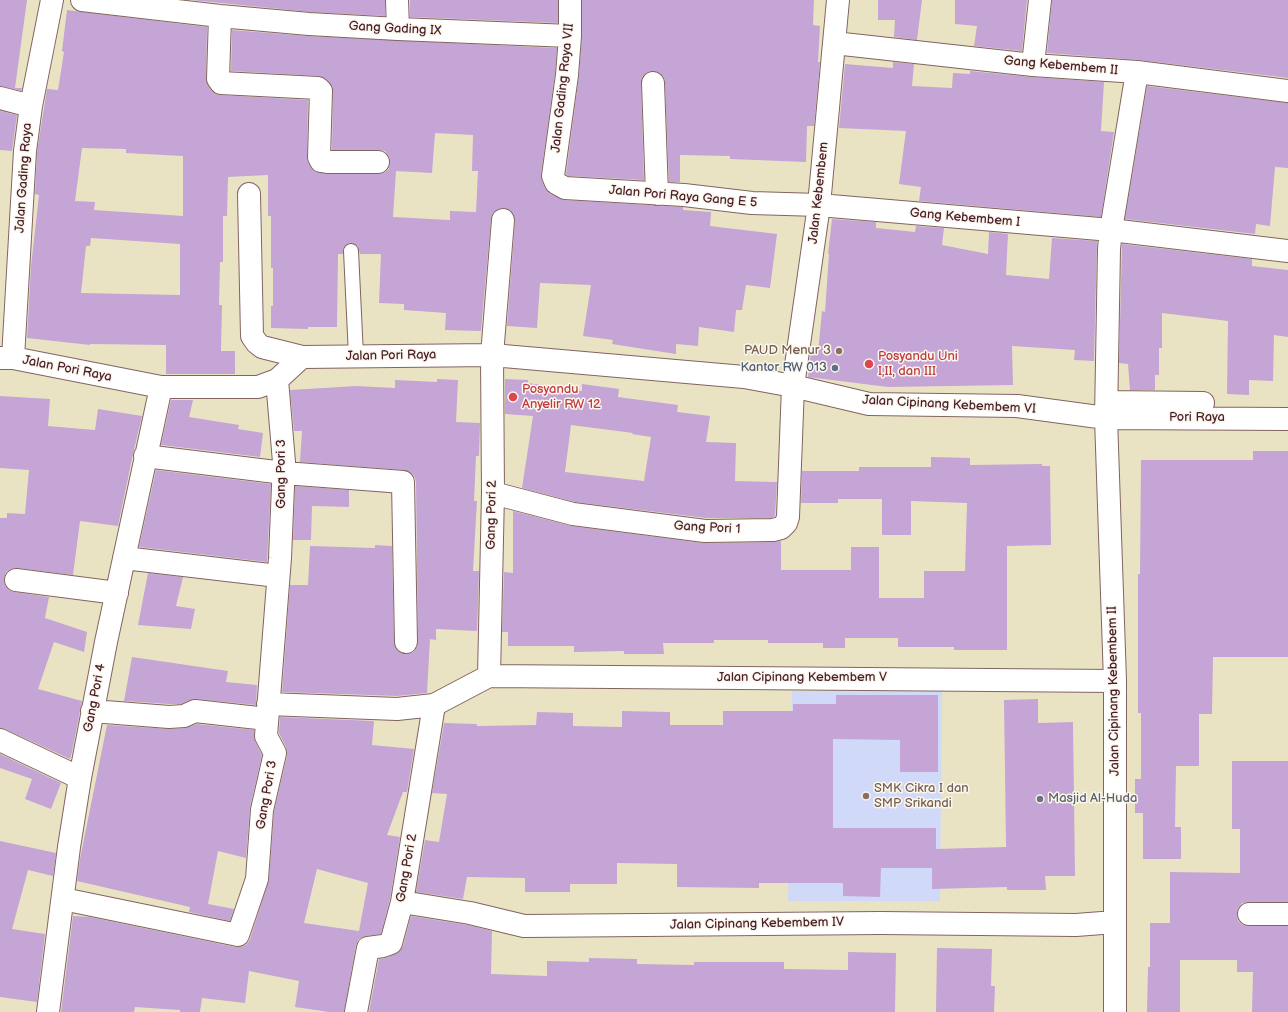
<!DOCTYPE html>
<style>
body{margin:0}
canvas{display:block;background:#eae3c3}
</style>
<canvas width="1288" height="1012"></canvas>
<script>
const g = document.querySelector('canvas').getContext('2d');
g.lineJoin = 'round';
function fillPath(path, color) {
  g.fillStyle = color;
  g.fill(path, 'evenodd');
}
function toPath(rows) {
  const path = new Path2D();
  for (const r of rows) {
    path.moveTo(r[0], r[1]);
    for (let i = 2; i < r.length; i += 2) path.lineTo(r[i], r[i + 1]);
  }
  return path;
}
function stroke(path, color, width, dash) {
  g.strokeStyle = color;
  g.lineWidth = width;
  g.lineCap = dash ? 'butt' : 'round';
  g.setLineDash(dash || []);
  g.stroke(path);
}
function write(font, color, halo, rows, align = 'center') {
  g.font = font + ' "Balsamiq Sans",sans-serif';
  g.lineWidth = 3;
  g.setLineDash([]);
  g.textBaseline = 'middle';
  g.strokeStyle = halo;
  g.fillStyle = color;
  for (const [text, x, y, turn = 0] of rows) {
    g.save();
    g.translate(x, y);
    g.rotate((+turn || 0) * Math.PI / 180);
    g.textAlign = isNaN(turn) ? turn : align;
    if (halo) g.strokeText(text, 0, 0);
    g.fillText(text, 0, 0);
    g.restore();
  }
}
fillPath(toPath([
 [792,691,942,691,940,901,788,901]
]), '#d1d9f9');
fillPath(toPath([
 [0,0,27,0,15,88,22,88,21,91,0,86],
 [191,0,385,0,385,16,310,12],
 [410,0,558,0,558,23,410,17],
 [582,0,814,0,813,25,820,26,818,62,820,62,814,126,807,126,806,162,730,159,730,156,680,155,680,182,669,182,665,83,664,77,659,72,652,71,647,72,642,77,641,83,644,180,569,176,566,174,579,76,582,37],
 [878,0,922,0,917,40,894,37,895,20,878,20],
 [955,0,1027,0,1022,51,974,46,977,26,955,24],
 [1052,0,1288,0,1288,78,1139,60,1047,53],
 [67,10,207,27,206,79,208,86,211,90,215,94,220,95,308,100,307,157,308,162,314,171,327,174,378,174,384,173,389,169,390,162,389,156,385,151,378,150,332,150,333,91,332,86,326,79,319,76,231,71,232,30,308,36,557,48,555,74,541,174,542,181,545,188,550,194,564,200,683,207,683,210,711,212,710,226,777,234,770,288,746,285,742,310,736,310,734,332,699,327,698,346,676,344,676,354,612,344,613,340,583,336,591,285,540,283,537,328,507,326,515,221,514,215,510,210,504,208,498,209,493,213,491,219,481,331,445,330,446,313,404,310,404,304,379,303,381,254,360,254,358,246,351,243,347,244,344,247,343,254,338,254,337,327,308,327,308,329,271,328,271,306,273,306,273,268,271,268,271,216,268,216,268,175,228,177,227,216,223,216,223,262,220,262,219,305,222,305,221,351,235,351,235,374,166,374,166,345,90,344,90,345,27,338,31,266,39,195,35,194,37,152,47,89,58,90,64,52,62,51],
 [435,133,473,135,472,171,478,171,476,212,450,211,450,220,393,217,396,171,432,173],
 [82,148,126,149,126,153,183,156,183,216,94,210,95,202,75,201],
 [91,238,180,244,180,295,81,293,86,246,90,246],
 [893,62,914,64,912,86,952,88,953,73,970,74,970,71,1032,77,1104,82,1101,131,1114,132,1101,217,919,201,921,187,899,184,906,131,839,128,845,64,893,68],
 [1147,86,1288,103,1288,168,1275,167,1270,226,1256,224,1255,234,1125,219],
 [0,111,17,115,12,151,0,150],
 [832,219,876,222,876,228,915,232,916,226,944,228,942,245,988,254,989,232,1008,234,1006,275,1049,279,1052,238,1097,241,1094,361,1074,360,1075,350,1012,346,1013,385,888,387,808,377,811,352,818,353,822,311,825,312,829,254,828,254],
 [1122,244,1252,259,1252,266,1288,270,1288,337,1274,335,1273,381,1249,380,1249,395,1227,394,1228,321,1162,313,1162,348,1159,348,1159,375,1155,375,1155,390,1130,390,1128,364,1119,363],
 [437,379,458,380,456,422,480,423,479,456,476,456,474,501,477,501,473,571,479,571,477,631,436,629,436,640,430,639,427,693,397,696,282,692,290,585,308,585,310,546,375,548,375,545,392,546,394,643,396,649,400,653,407,654,413,652,417,648,418,642,416,482,414,476,410,472,404,470,300,462,302,431,294,431,290,390,356,386,395,388,395,380,437,382],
 [505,379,528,380,528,383,582,391,582,384,619,389,618,397,678,405,677,412,710,416,706,442,736,443,735,481,777,482,775,516,771,518,706,518,575,502,522,488,533,416,505,414],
 [571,425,633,433,632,434,651,437,644,481,565,472],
 [0,396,50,399,48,426,95,430,98,409,142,416,133,454,118,526,80,521,73,575,17,568,11,569,6,572,4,578,5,585,9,590,14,592,49,597,45,618,87,632,84,652,54,642,38,689,82,701,72,752,70,759,5,729,0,728,0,518,7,518,7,513,25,514,29,470,0,468],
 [171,400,193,400,189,417,239,425,238,429,263,433,260,457,161,445],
 [1253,451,1288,451,1288,657,1213,657,1212,714,1199,714,1199,766,1176,766,1175,827,1181,827,1181,859,1143,859,1143,813,1135,813,1135,779,1141,779,1141,713,1138,713,1138,574,1140,574,1141,460,1253,460],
 [931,457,970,458,970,465,1042,464,1042,466,1050,466,1051,545,1007,546,1007,650,954,650,954,647,898,647,898,638,845,638,845,648,823,648,823,643,768,643,768,640,714,640,714,643,663,643,664,654,624,654,624,651,574,652,574,646,508,646,508,632,502,632,504,572,513,573,513,511,571,526,703,543,773,542,781,541,781,570,851,570,851,547,879,547,879,598,924,598,924,571,965,571,967,503,911,501,911,535,882,535,882,499,838,499,838,503,801,503,802,471,859,471,859,467,931,467],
 [156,470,271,484,267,562,139,547],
 [295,486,349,490,349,507,312,506,311,540,293,540],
 [148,573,183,577,176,606,195,609,191,629,138,625],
 [132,657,228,671,226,682,257,685,256,705,196,699,190,700,181,704,169,704,124,701],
 [836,695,938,695,938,772,900,772,900,740,833,739,833,828,936,828,936,849,1006,847,1004,700,1038,699,1038,723,1073,722,1075,876,1045,876,1046,890,1007,890,1007,887,932,889,932,868,881,868,880,897,843,896,843,883,759,883,759,888,677,887,677,864,617,863,617,884,570,884,570,892,525,892,525,878,467,877,463,899,416,892,425,840,439,842,447,794,432,793,444,723,477,724,477,726,536,725,537,712,573,713,573,726,622,727,622,711,670,712,670,725,723,725,723,711,793,711,793,704,836,704],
 [280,717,374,721,372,745,414,749,407,792,403,792,387,835,400,837,390,899,381,934,366,936,359,939,356,945,344,1012,329,1012,295,1007,299,981,249,971,245,1003,202,998,200,1012,180,1012,180,1010,135,1007,134,1012,61,1012,73,916,90,917,235,947,242,947,247,944,250,939,269,880,274,812,287,756,286,747,279,733],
 [317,869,368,883,359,931,304,923],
 [197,724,254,730,255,741,262,755,250,807,246,858,218,851,208,904,234,909,230,921,189,912,190,907,77,881,80,859,107,725,170,729,185,728],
 [0,754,61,783,51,809,25,799,32,779,0,768],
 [1232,761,1288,761,1288,902,1249,902,1242,903,1238,908,1237,914,1238,921,1243,925,1249,926,1288,926,1288,1012,1252,1012,1253,972,1237,972,1237,960,1180,960,1180,1012,1147,1012,1148,967,1150,967,1150,923,1170,923,1170,872,1240,873,1240,829,1232,829],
 [0,841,56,853,53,876,28,870,12,929,45,934,37,1002,0,997],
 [411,916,468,925,492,931,491,974,547,976,547,961,589,962,589,958,637,959,637,964,694,965,694,962,784,962,784,969,848,970,848,952,896,953,895,1012,369,1012,379,959,387,958,400,951,403,946],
 [937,948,992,949,991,986,995,986,994,1012,936,1012]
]), '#c4a5d5');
const lane = toPath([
 [351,251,356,356]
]);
const street = toPath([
 [82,0,220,16,309,24,398,29,570,36],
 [397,0,398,29],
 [570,0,570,36,567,75,553,176,556,183,565,188,684,195,752,203,819,205,1111,230,1288,251],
 [220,16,218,79,221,83,318,88,321,91,319,157,321,161,327,162,378,162],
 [834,43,1033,65,1137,72,1288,91],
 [1033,65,1040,0],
 [653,83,657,194],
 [0,98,31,106],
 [249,194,252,336,257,343,262,347,302,357],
 [0,358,13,358,161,387,258,387,277,380,302,357,492,355,744,377,793,386,869,404,1017,406,1106,418,1288,419],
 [13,358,25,151,31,106,52,0],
 [1107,402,1203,403],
 [145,456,284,473,403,482,406,642],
 [493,493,573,514,705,531,773,530,781,528,786,523,788,517,793,386,819,205,838,0],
 [124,558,278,576],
 [16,580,117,593],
 [489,676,493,493,492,355,503,220],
 [268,704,397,709,434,705,489,676,1115,681],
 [92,711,169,717,184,716,195,711,267,719],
 [0,740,80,778],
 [63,899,238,935,257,879,262,810,275,753,266,736,280,558,284,462,277,380],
 [402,902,470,913,524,926,881,923,1076,925,1115,922],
 [1249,914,1288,914],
 [48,1012,69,847,80,778,106,642,161,387],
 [356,1012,368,948,383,946,391,943,402,902,434,705],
 [1115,1012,1115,681,1106,418,1109,249,1111,230,1137,72]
]);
stroke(lane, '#826460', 16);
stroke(street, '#826460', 24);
stroke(lane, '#fff', 14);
stroke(street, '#fff', 22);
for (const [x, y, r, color] of [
 [839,351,4,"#8d6e63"],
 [869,364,5,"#e0444e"],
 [835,368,4,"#5c6f8a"],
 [513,397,5,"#e0444e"],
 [866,796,4,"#8d6e63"],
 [1040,799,4,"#6b7280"]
]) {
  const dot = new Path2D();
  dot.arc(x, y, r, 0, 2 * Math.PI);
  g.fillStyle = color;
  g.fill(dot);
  stroke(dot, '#fbf7ec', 1.5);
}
write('13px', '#4a1f2b', '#fbf7ec', [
 ["Gang Gading IX",395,29,3],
 ["Gang Kebembem II",1061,66,5],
 ["Jalan Gading Raya VII",563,88,-84],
 ["Jalan Gading Raya",24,178,-86],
 ["Jalan Kebembem",819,193,-84],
 ["Jalan Pori Raya Gang E 5",683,197,5],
 ["Gang Kebembem I",965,218,5],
 ["Jalan Pori Raya",391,356,-1],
 ["Jalan Pori Raya",67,369,11],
 ["Jalan Cipinang Kebembem VI",949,405,3],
 ["Pori Raya",1197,418],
 ["Gang Pori 3",282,474,-90],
 ["Gang Pori 2",492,515,-89],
 ["Gang Pori 1",707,528,3],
 ["Jalan Cipinang Kebembem V",802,678],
 ["Jalan Cipinang Kebembem II",1114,691,-91],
 ["Gang Pori 4",95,698,-79],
 ["Gang Pori 3",267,795,-80],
 ["Gang Pori 2",407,868,-80],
 ["Jalan Cipinang Kebembem IV",757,924,-1]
]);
write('13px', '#785e54', '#fbf7ec', [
 ["PAUD Menur 3",831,351],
 ["SMK Cikra I dan",874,789,"left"],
 ["SMP Srikandi",874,804,"left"]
], 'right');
write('13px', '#be3a42', '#fbf7ec', [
 ["Posyandu Uni",878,357],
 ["I,II, dan III",878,372],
 ["Posyandu",522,390],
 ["Anyelir RW 12",522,405]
], 'left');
write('13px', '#4e5e75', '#fbf7ec', [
 ["Kantor RW 013",827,368]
], 'right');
write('13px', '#5b616d', '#fbf7ec', [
 ["Masjid Al-Huda",1048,799]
], 'left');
</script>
